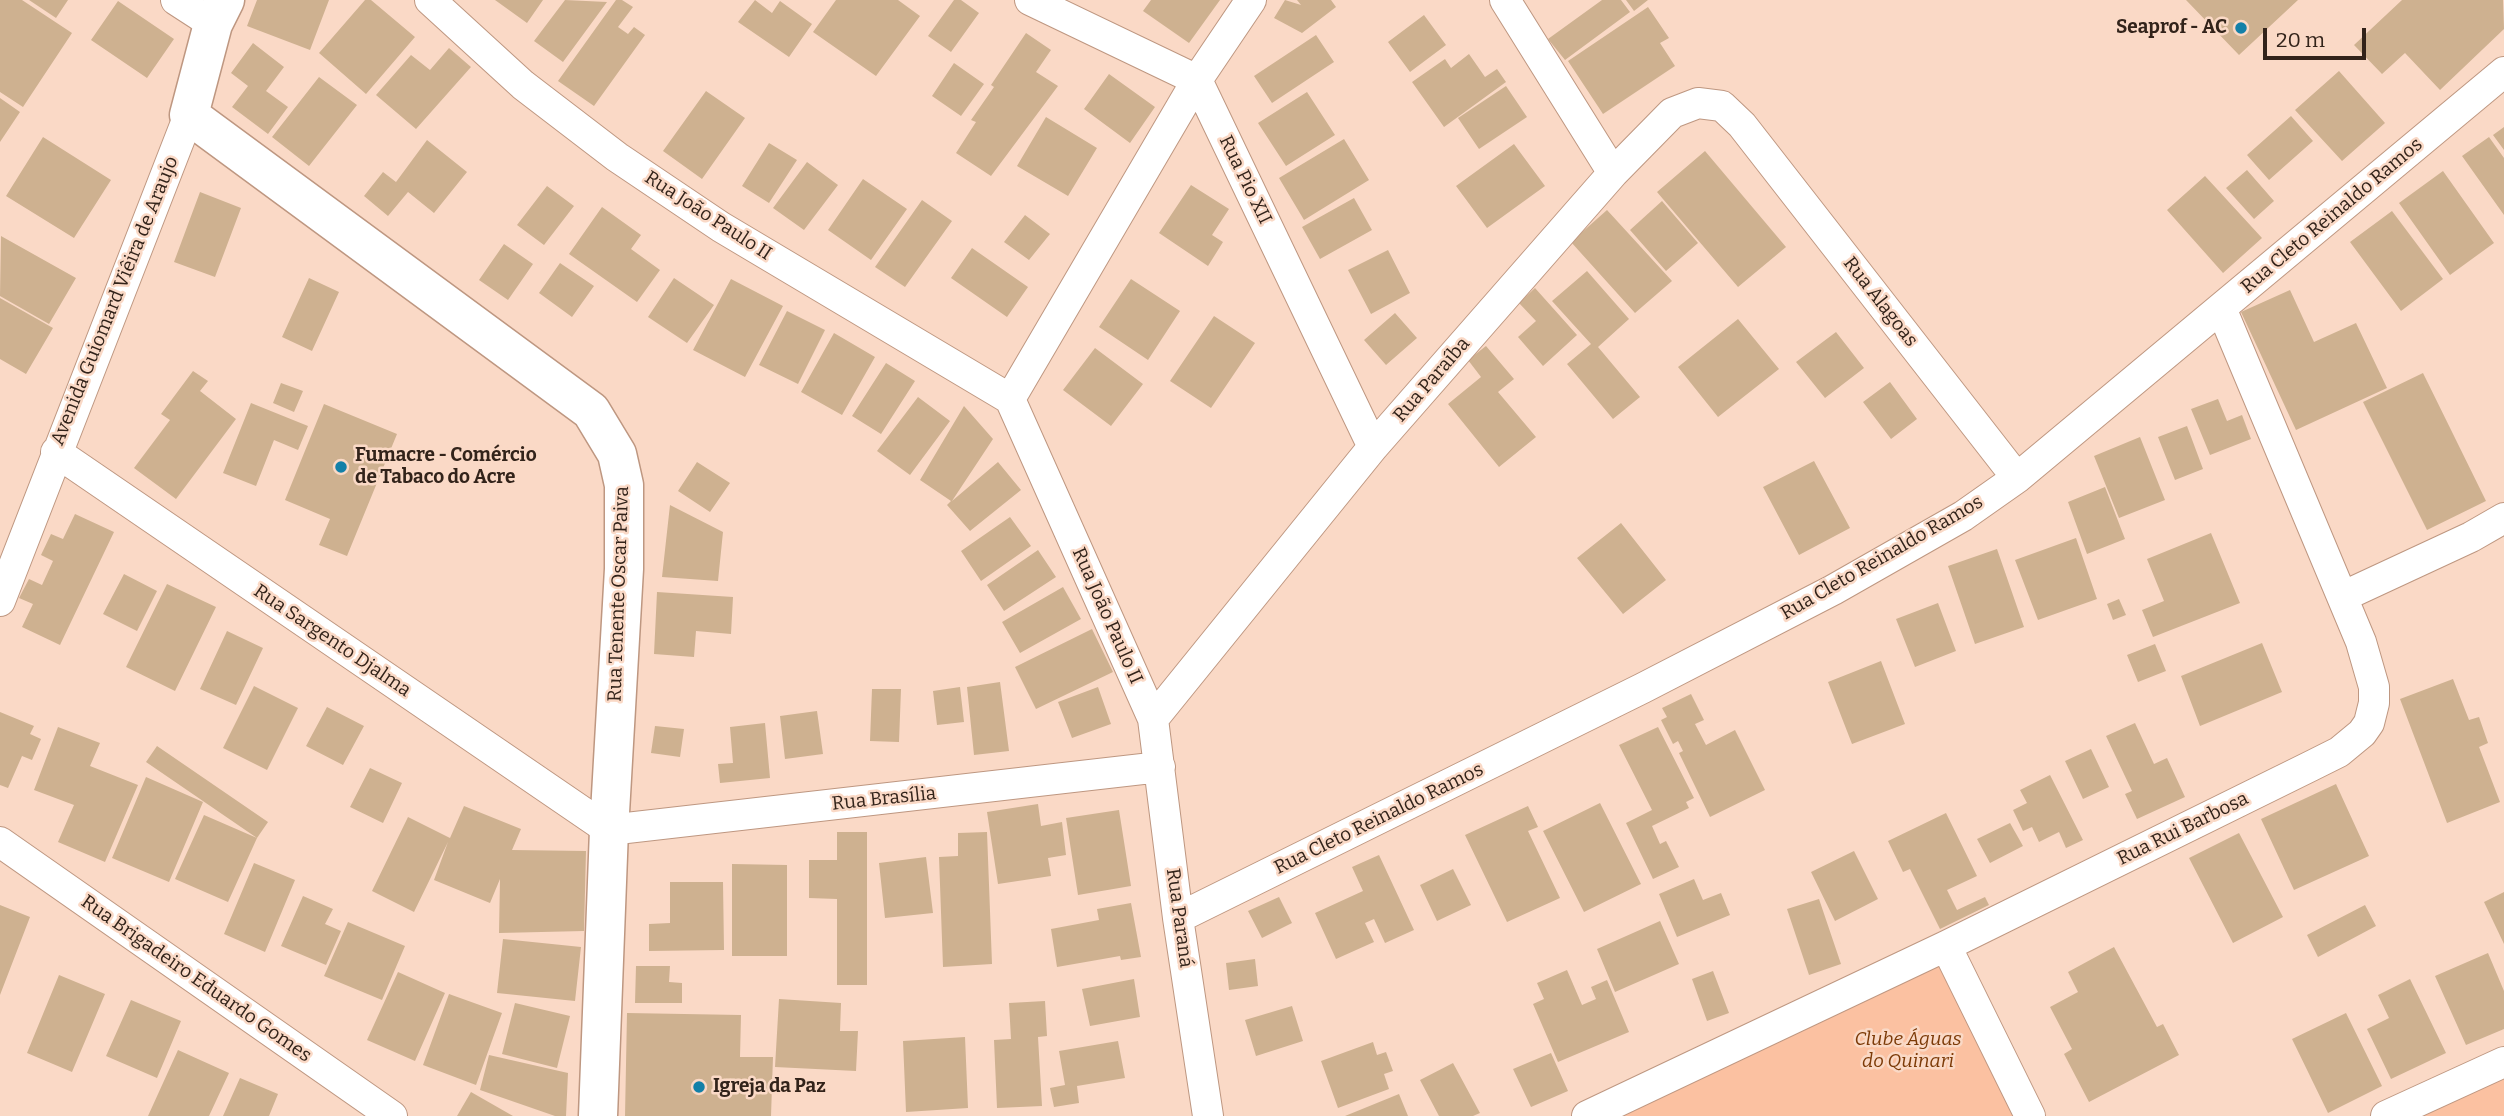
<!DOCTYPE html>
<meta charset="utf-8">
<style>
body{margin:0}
#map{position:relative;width:2504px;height:1116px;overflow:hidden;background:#fad9c6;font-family:Bitter,serif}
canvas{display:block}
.scale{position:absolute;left:2263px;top:28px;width:103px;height:32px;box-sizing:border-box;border:4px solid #32231a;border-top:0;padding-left:9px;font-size:21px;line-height:24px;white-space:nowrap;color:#32231a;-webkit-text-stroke:5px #fad9c6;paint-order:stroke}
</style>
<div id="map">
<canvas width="2504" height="1116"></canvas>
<div class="scale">20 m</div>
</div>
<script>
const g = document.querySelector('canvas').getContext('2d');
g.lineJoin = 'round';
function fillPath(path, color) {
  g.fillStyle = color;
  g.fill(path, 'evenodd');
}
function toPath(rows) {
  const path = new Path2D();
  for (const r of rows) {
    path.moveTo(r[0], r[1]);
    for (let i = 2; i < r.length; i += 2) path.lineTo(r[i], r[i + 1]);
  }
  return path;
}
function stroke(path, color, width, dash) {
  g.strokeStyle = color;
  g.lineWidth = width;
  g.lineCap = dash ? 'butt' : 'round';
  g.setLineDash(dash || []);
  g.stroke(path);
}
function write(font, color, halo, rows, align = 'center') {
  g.font = font + ' Bitter,serif';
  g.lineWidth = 5;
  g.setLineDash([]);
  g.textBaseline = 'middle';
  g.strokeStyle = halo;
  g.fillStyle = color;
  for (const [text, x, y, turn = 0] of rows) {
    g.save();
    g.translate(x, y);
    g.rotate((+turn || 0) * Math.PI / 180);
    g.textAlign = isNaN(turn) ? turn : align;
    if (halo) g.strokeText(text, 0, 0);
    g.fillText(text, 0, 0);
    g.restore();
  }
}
fillPath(toPath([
 [1941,962,2016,1116,1618,1116],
 [2504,1071,2504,1116,2409,1116]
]), '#fbc1a1');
fillPath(toPath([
 [0,0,22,0,72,33,23,107,0,92],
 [29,0,68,0,56,18],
 [257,0,329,0,310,50,247,26],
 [365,0,371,0,415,37,366,94,319,53],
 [495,0,543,0,527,23],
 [565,0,607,2,563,62,534,41],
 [616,0,622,0,633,7,618,27,628,34,634,27,645,35,594,106,558,81],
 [755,0,772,13,780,1,812,24,789,57,738,22],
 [836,0,898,0,920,16,876,76,813,32],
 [954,0,961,0,979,13,951,52,928,36],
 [1151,0,1220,0,1189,43,1143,11],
 [1285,0,1301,5,1297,0,1331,0,1336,7,1302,33,1274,18],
 [1602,0,1621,0,1630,12,1565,60,1548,39],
 [1626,0,1648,0,1634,11],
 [2186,0,2298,0,2239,55],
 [2402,0,2503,0,2504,29,2440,90,2405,53,2382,74,2354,45],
 [118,1,174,39,147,78,91,40],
 [1648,7,1669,38,1660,43,1675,66,1603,114,1568,61],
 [1424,15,1446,45,1410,72,1388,42],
 [1026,33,1051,50,1036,72,1058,86,991,176,956,153,976,122,971,120,994,87,991,85],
 [1316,35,1334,62,1272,103,1254,76],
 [253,43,284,67,266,91,288,107,268,134,232,107,248,86,231,73],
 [449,48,471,67,416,129,376,95,411,55,430,70],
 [1469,54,1485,77,1497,69,1506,82,1444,127,1412,82,1445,59,1451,68],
 [954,63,984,84,961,116,932,96],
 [2339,71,2385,123,2342,161,2295,110],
 [1109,74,1155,107,1130,143,1084,109],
 [319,77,357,105,309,166,272,137],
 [1506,86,1527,117,1479,149,1458,118],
 [706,91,745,118,702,179,663,151],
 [1307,92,1335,135,1286,166,1258,123],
 [0,98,20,112,0,142],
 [2291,116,2313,141,2269,180,2247,155],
 [1046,117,1097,148,1068,196,1017,166],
 [2504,127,2504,150,2493,135],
 [43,137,111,180,74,238,6,196],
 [2489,137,2504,158,2504,215,2462,156],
 [1344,139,1369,180,1304,220,1279,178],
 [427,140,467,172,434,213,408,192,388,216,364,196,383,172,396,182],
 [769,143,797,160,769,203,742,186],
 [1514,144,1545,186,1487,228,1456,186],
 [1705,151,1786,247,1738,287,1657,192],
 [807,162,838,185,804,230,773,208],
 [2247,170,2274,201,2254,219,2226,188],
 [2443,171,2494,243,2450,275,2399,203],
 [2205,176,2262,238,2223,273,2167,210],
 [863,179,907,209,871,260,828,230],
 [1191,185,1229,209,1212,235,1223,242,1208,266,1159,233],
 [547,186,574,206,544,245,517,225],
 [200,192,241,208,215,277,174,262],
 [1354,198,1372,230,1320,259,1302,227],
 [922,200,952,221,905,287,875,267],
 [1662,201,1698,243,1666,271,1630,230],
 [602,207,641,235,631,249,660,270,637,302,569,254],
 [1607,210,1672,281,1635,313,1571,242],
 [2392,211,2443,279,2401,311,2350,242],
 [1025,215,1050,234,1029,260,1004,242],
 [1,236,76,278,49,324,0,296],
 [504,244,533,264,508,300,479,280],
 [972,248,1028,287,1007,317,951,278],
 [1388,250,1410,293,1371,314,1348,270],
 [560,263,594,286,572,317,539,293],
 [1587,271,1629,319,1598,347,1640,397,1613,419,1567,364,1591,344,1552,301],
 [309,278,339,292,312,351,282,337],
 [674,278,714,305,687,343,648,317],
 [731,279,783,306,745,377,693,350],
 [1131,279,1180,311,1148,360,1099,327],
 [1535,288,1577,335,1543,366,1518,337,1536,321,1519,303],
 [2290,290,2314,342,2356,323,2387,388,2296,430,2241,312],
 [0,298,53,328,26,374,0,359],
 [787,311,825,330,798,384,759,365],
 [1395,313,1417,338,1386,365,1364,340],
 [1214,316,1255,343,1211,408,1170,381],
 [1738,319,1779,369,1718,417,1678,367],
 [1836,332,1864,368,1825,398,1796,362],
 [834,333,875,357,842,415,801,392],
 [1486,346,1514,379,1498,392,1536,437,1499,467,1448,404,1481,377,1468,360],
 [1095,348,1143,384,1111,426,1063,390],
 [886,363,915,381,881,434,852,416],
 [193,371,208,381,200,391,236,419,176,499,134,468,170,420,161,414],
 [2423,373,2486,501,2427,530,2363,402],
 [1890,382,1917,419,1891,439,1863,402],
 [281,383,303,391,294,412,273,403],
 [918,397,950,421,910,475,877,451],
 [2218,399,2227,421,2242,415,2251,439,2210,455,2191,409],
 [251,403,308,426,298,450,274,440,256,486,223,473],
 [324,404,397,434,347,556,319,545,330,519,285,500],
 [964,406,993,439,952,501,998,462,1021,490,970,531,947,505,951,501,920,480],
 [2187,426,2203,469,2175,480,2158,437],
 [2140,437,2165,500,2119,518,2094,456],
 [1814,461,1850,528,1799,555,1763,487],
 [697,462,730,483,710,512,678,491],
 [2105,487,2125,539,2087,554,2068,502],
 [670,505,723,532,718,581,662,577],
 [75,514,114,532,60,645,22,627,33,604,19,598,29,579,42,585,53,561,41,555,51,534,63,539],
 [1010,517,1031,546,981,581,961,551],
 [1621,523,1666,580,1623,614,1577,558],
 [2211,533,2240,603,2153,637,2142,610,2164,601,2147,559],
 [2076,538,2097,599,2038,620,2015,560],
 [1997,549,2024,627,1975,644,1948,566],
 [1038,550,1056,577,1004,611,987,585],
 [124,574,157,591,137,631,103,614],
 [167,584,216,607,175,691,126,667],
 [1063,587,1081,619,1020,653,1002,622],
 [657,592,733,597,731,634,696,631,694,657,654,654],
 [2119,599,2126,615,2113,620,2107,604],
 [1938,603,1956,651,1915,667,1896,619],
 [1092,629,1113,672,1036,709,1015,667],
 [227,631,263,648,236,705,200,689],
 [2262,643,2282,692,2200,726,2181,676],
 [2155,644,2166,671,2138,682,2127,655],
 [1881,661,1905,724,1852,744,1828,682],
 [2453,679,2469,720,2479,717,2488,743,2479,747,2500,802,2447,823,2400,699],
 [1000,682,1009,751,974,755,967,687],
 [254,686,298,708,267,770,223,748],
 [960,687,964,722,937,725,933,691],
 [1098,687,1111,724,1072,738,1058,702],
 [872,689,901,689,899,742,870,741],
 [1691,694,1704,720,1695,724,1706,745,1735,730,1765,790,1710,817,1679,753,1683,751,1678,741,1673,744,1661,720,1667,717,1662,708],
 [327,707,364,726,343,765,306,746],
 [817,711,823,754,785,759,780,716],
 [0,712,34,726,30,734,41,739,32,760,22,756,8,788,0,785],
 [765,723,770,778,720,783,718,764,733,763,730,727],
 [2135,723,2154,764,2167,758,2185,797,2137,819,2125,794,2132,791,2106,736],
 [655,726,684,729,680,757,651,753],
 [58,727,100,743,90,766,138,785,105,862,58,842,74,805,34,790],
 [1658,727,1694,798,1686,802,1689,808,1652,826,1660,844,1666,841,1679,867,1653,879,1626,823,1652,810,1619,745],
 [157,746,268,822,257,838,228,902,175,879,204,815,257,838,146,762],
 [2091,749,2109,787,2083,799,2065,761],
 [370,768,402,783,383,823,350,807],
 [2050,775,2083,840,2066,848,2059,832,2039,842,2032,827,2023,831,2013,810,2027,803,2020,790],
 [146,777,203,802,169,882,112,858],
 [2336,784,2369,856,2294,890,2261,819],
 [1600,803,1641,884,1584,912,1543,831],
 [1038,804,1041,826,1062,822,1066,855,1048,858,1051,876,998,884,987,812],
 [464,806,521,829,512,850,586,851,584,931,499,933,500,879,490,903,434,880,448,842,414,912,372,891,408,817,450,838],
 [1528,806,1538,827,1528,831,1560,898,1507,922,1465,835],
 [1119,810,1131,886,1078,895,1066,818],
 [1946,813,1977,876,1947,890,1957,910,1985,897,1989,905,1940,929,1910,869,1903,872,1888,841],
 [2010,823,2023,846,1990,863,1977,839],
 [837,832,867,832,867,985,837,985,837,899,809,898,809,860,837,860],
 [987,832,992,964,943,967,939,857,958,856,958,833],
 [2239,833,2283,917,2233,943,2189,858],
 [1854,851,1878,899,1835,921,1811,872],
 [1379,855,1414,930,1385,943,1374,919,1365,923,1374,942,1336,959,1315,913,1363,891,1352,867],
 [926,857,933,913,885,918,879,863],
 [254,863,295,880,265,952,224,934],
 [732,864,787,865,787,956,732,956],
 [1453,869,1471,905,1437,921,1420,885],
 [1694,879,1703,900,1721,893,1730,915,1677,937,1659,894],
 [670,882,723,882,724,950,649,951,649,924,670,923],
 [2504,892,2504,944,2484,902],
 [303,896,333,909,325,924,341,931,326,965,281,946],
 [1279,897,1292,923,1262,938,1248,911],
 [1819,899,1841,964,1809,975,1787,909],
 [1131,903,1141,957,1121,960,1120,956,1057,967,1051,929,1099,920,1097,909],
 [0,905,30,917,0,995],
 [2365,905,2376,926,2318,957,2307,935],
 [1660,921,1679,964,1615,992,1597,949],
 [348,922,405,946,382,1000,324,976],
 [503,939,581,947,575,1001,497,993],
 [2114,947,2157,1027,2163,1024,2179,1055,2089,1102,2064,1054,2072,1049,2050,1007,2078,992,2068,972],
 [2488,953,2504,991,2504,1029,2466,1045,2435,976],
 [1255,959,1258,986,1229,990,1226,963],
 [636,966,670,966,669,982,682,983,682,1003,635,1003],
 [1567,970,1582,1005,1596,999,1591,987,1607,980,1629,1032,1558,1062,1533,1004,1544,999,1537,983],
 [1713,971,1729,1013,1707,1021,1692,979],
 [398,972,445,993,415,1061,367,1040],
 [59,975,105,994,72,1072,27,1053],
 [1134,979,1140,1017,1090,1026,1082,989],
 [2410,979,2446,1053,2391,1079,2367,1029,2389,1018,2378,995],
 [449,994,502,1013,476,1085,423,1065],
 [779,999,841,1003,840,1031,858,1031,856,1071,775,1067],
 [131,1000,181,1021,157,1078,106,1056],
 [1045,1001,1047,1036,1038,1037,1042,1106,997,1108,994,1040,1011,1039,1009,1003],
 [515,1003,570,1016,557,1068,502,1054],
 [1292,1006,1303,1041,1256,1056,1245,1020],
 [627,1013,741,1015,740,1057,773,1057,771,1116,625,1116],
 [2346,1013,2382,1086,2328,1113,2292,1039],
 [965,1037,968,1108,906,1112,903,1041],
 [1118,1041,1125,1078,1077,1086,1079,1103,1054,1107,1050,1088,1065,1085,1059,1051],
 [1373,1042,1377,1055,1386,1052,1393,1071,1384,1074,1389,1089,1338,1108,1321,1061],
 [178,1050,229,1073,209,1116,148,1116],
 [1551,1053,1568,1091,1531,1107,1513,1069],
 [489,1055,568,1073,566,1116,555,1116,480,1090],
 [1453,1063,1480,1113,1473,1116,1439,1116,1420,1080],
 [240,1078,278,1094,269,1116,223,1116],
 [471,1092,513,1116,457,1116],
 [1399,1094,1408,1116,1345,1116]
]), '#ceb190');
const minor = toPath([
 [176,0,213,24],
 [430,0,523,85,617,157,721,227,1010,399,1153,719,1178,918,1208,1116],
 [1030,0,1197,80,1373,447],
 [1505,0,1613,173],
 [1010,399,1197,80,1251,0],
 [56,452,609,830,1160,767],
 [2344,596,2471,537,2504,518],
 [0,601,189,115],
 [1153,719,1373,447,1613,173,1672,113,1698,103,1722,106,1742,125,2017,478],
 [0,842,392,1116],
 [1178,918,1643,688,1833,590,1963,516,2017,478,2504,72],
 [1946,946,2030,1116],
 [1587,1116,1946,946,2311,766,2339,752,2362,733,2369,723,2374,703,2374,687,2361,642,2221,308],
 [2386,1116,2504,1062]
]);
const tertiary = toPath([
 [225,0,213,24,189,115,591,411,617,454,624,485,624,569,609,830,598,1116]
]);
stroke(minor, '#be9781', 32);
stroke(tertiary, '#be9781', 41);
stroke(minor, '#fff', 30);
stroke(tertiary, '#fff', 38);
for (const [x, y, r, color] of [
 [2241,28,7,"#1380a8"],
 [341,467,7,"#1380a8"],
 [699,1087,7,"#1380a8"]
]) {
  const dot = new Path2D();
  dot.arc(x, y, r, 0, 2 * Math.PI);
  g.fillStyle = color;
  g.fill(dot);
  stroke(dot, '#fad9c6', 2.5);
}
write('bold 19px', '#32231a', '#fad9c6', [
 ["Seaprof - AC",2227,28,"right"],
 ["Fumacre - Comércio",355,456],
 ["de Tabaco do Acre",355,478],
 ["Igreja da Paz",713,1087]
], 'left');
write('19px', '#32231a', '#fad9c6', [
 ["Rua Pio XII",1245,180,64],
 ["Rua João Paulo II",708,216,33],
 ["Rua Cleto Reinaldo Ramos",2332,216,-40],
 ["Avenida Guiomard Viêira de Araujo",115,301,-68],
 ["Rua Alagoas",1880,302,52],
 ["Rua Paraíba",1432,380,-49],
 ["Rua Cleto Reinaldo Ramos",1882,558,-30],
 ["Rua Tenente Oscar Paiva",619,594,-88],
 ["Rua João Paulo II",1107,616,66],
 ["Rua Sargento Djalma",332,641,34],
 ["Rua Brasília",884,799,-6],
 ["Rua Cleto Reinaldo Ramos",1379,819,-26],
 ["Rua Rui Barbosa",2183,829,-26],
 ["Rua Paraná",1179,918,82],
 ["Rua Brigadeiro Eduardo Gomes",196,979,35]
]);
write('italic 19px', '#7c3a07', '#fad9c6', [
 ["Clube Águas",1908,1040],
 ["do Quinari",1908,1062]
]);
</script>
